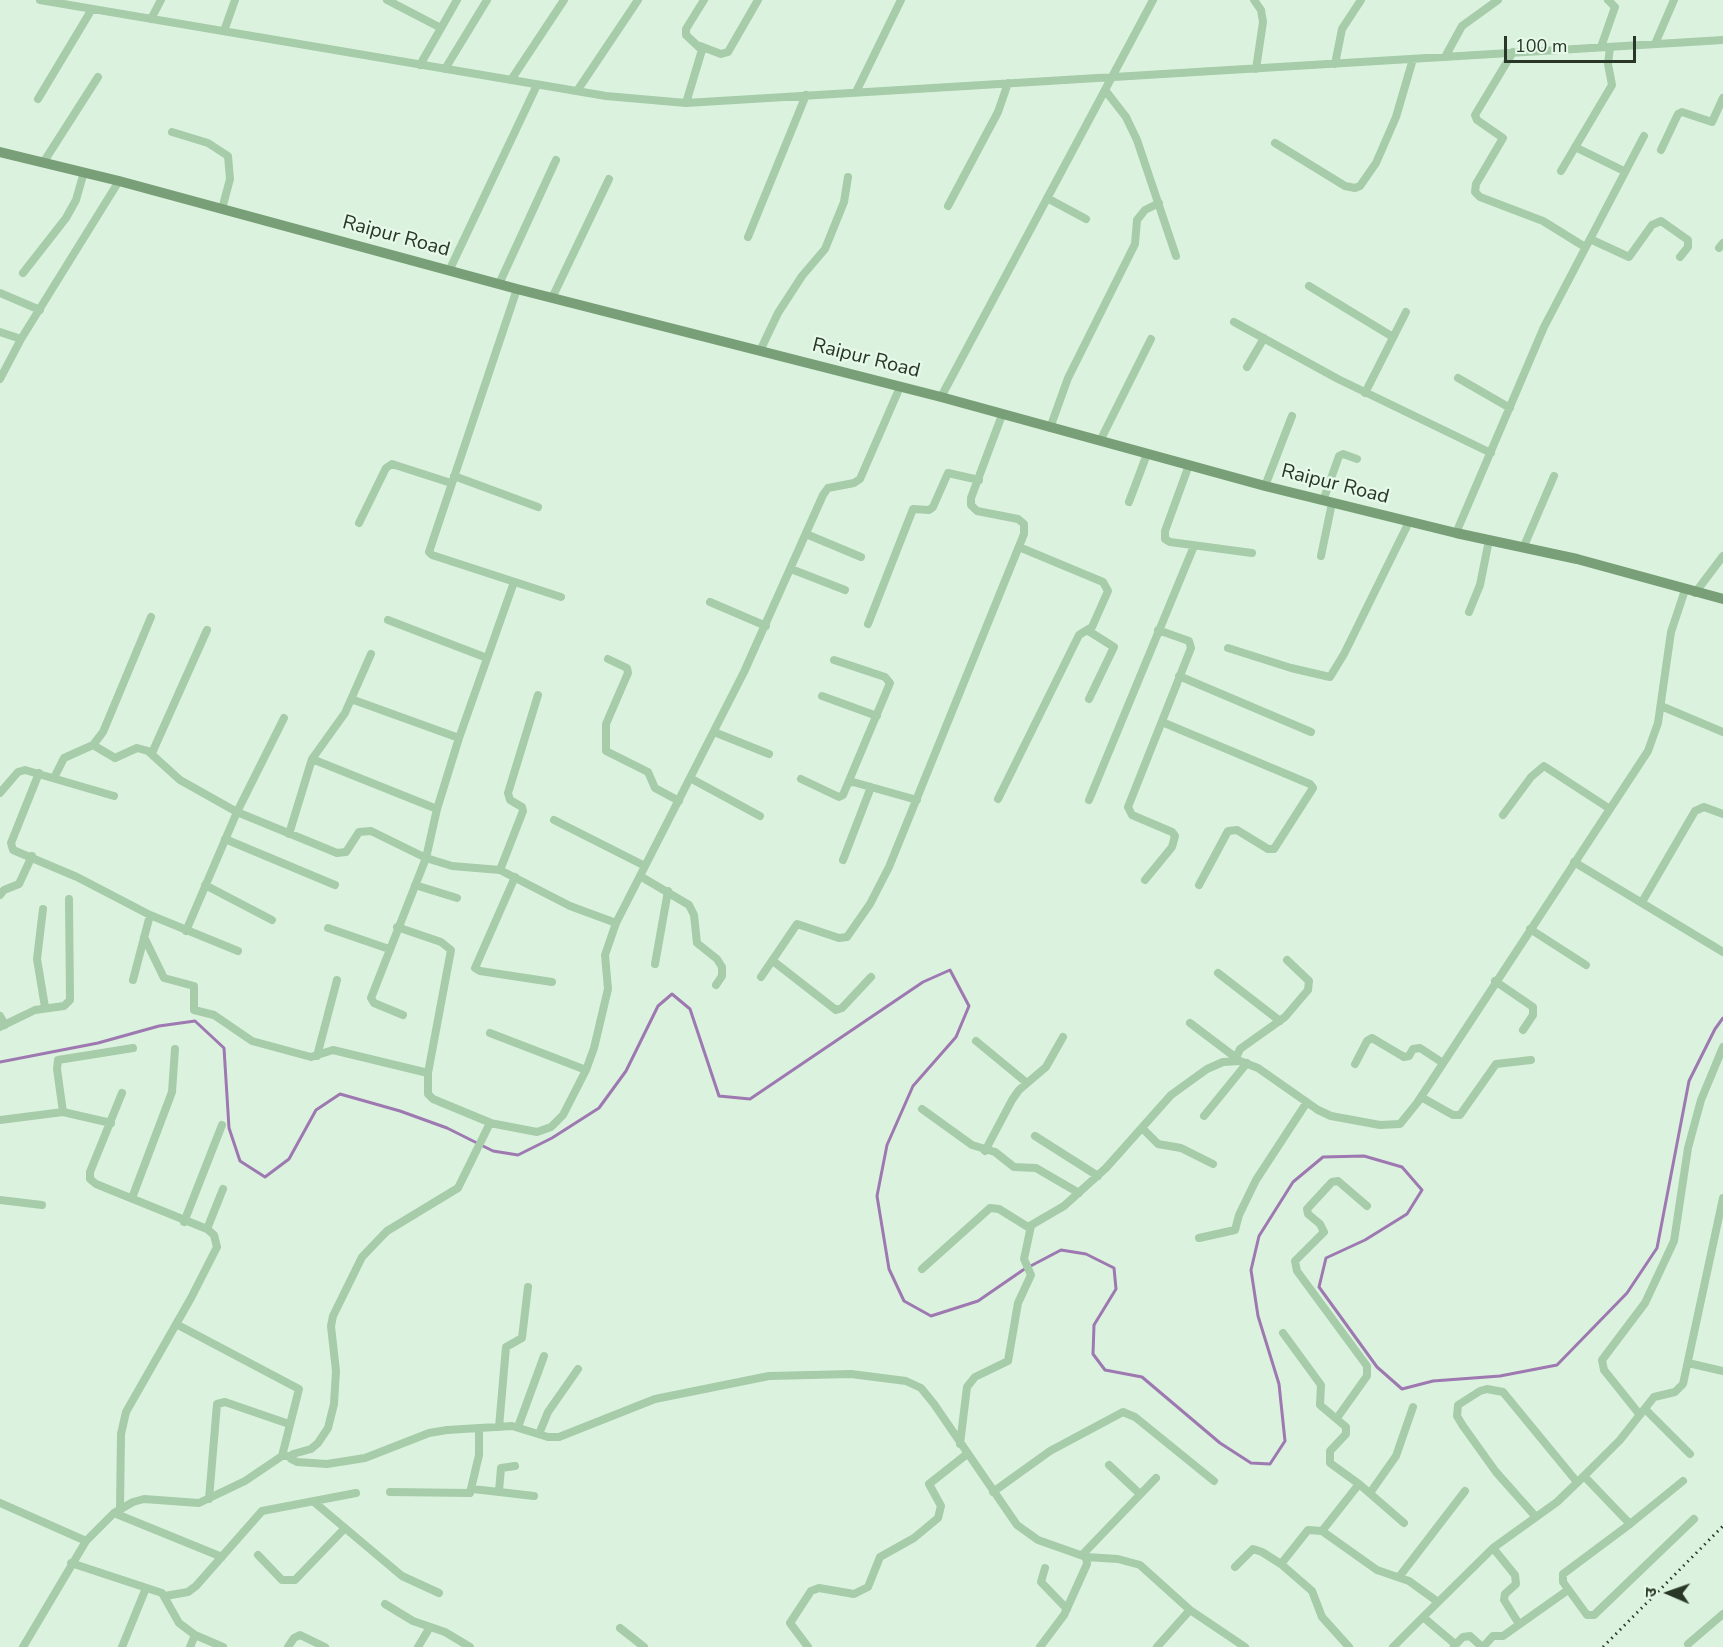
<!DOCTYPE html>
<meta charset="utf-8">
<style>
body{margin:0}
#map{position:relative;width:1723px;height:1647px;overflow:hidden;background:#dbf3de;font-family:"Nunito Sans","Noto Sans Devanagari",sans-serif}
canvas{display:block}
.north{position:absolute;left:1639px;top:1563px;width:60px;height:60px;-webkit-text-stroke:4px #e7faea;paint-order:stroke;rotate:272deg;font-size:16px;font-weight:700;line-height:24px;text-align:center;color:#283727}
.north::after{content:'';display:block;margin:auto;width:21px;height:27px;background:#283727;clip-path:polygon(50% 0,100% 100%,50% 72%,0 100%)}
.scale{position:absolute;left:1504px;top:36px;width:132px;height:27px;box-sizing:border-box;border:3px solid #283727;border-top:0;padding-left:8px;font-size:18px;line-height:21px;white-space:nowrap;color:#283727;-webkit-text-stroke:4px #e7faea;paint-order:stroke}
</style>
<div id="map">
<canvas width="1723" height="1647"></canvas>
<div class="north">उ</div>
<div class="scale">100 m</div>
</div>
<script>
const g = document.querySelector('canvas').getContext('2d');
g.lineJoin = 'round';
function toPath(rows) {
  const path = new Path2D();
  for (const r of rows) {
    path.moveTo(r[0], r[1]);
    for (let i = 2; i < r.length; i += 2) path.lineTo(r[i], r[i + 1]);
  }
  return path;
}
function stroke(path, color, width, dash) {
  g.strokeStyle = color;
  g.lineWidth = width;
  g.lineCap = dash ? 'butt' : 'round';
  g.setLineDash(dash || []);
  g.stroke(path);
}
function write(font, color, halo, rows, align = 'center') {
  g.font = font + ' "Nunito Sans",sans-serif';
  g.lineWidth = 4.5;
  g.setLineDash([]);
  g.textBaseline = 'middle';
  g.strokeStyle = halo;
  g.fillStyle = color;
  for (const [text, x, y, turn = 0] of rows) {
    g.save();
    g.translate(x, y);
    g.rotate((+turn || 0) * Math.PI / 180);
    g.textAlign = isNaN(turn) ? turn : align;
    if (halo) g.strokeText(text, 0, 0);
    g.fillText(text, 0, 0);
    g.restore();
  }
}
stroke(toPath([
 [0,1062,98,1043,159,1026,195,1021,224,1048,229,1128,240,1161,265,1177,289,1159,316,1110,340,1094,400,1111,447,1128,493,1151,518,1155,552,1138,599,1108,626,1071,658,1006,672,994,690,1009,719,1096,750,1099,923,982,950,970,969,1006,956,1037,913,1086,887,1145,877,1196,889,1269,904,1301,931,1316,978,1301,1023,1270,1061,1250,1086,1254,1114,1268,1116,1289,1094,1325,1093,1354,1105,1370,1142,1377,1220,1443,1251,1463,1270,1464,1285,1441,1279,1384,1258,1316,1251,1270,1259,1236,1293,1182,1323,1157,1364,1156,1402,1167,1422,1190,1407,1214,1365,1240,1326,1258,1319,1287,1377,1367,1402,1389,1433,1381,1500,1376,1557,1365,1627,1293,1657,1248,1689,1081,1715,1029,1723,1018]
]), '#9e78b1', 3);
stroke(toPath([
 [40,0,606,96,686,103,1723,40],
 [387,0,441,28],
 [1254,0,1261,10,1263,22,1256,69],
 [151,19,161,0],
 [224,31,235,0],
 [1655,44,1674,0],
 [700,46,721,54,728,52,758,0],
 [1601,47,1615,7,1608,0],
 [1513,52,1475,115,1477,120,1503,138,1476,184,1475,192,1480,197,1543,221,1585,247],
 [1445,57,1462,26,1498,0],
 [1335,64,1342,29,1361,0],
 [420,65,457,0],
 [445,69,487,0],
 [511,80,564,0],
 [1105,90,1126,117,1137,140,1176,256],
 [577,91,638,0],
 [856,92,901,0],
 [38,99,92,9],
 [686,103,702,50,686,35,686,29,704,0],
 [172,132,208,143,228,156,230,179,222,209],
 [1275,143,1345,186,1355,188,1360,186,1376,163,1396,117,1413,59],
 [1575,147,1624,171],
 [1661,150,1678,114,1682,112,1712,122,1723,98],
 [43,163,98,77],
 [1561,171,1612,85,1608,64,1610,47],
 [1047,198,1086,219],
 [948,206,998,112,1008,83],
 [748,237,806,95],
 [1590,239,1629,257,1652,225,1661,221,1688,240,1688,247,1680,257],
 [1719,248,1723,243],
 [449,271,537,85],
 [23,273,66,218,76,200,84,172],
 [499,284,556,160],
 [1309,286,1393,337],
 [517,289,429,552,432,555,561,597],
 [0,293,40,310],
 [552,298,609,179],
 [1234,322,1338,379,1491,453],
 [0,332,21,339],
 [760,351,778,313,802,276,825,249,844,202,848,177],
 [1247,367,1264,338],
 [1458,378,1510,408],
 [0,379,21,339,119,181],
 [900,387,860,479,854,483,828,488,823,495,744,672,616,923,605,955,608,989,594,1048,586,1070,563,1115,551,1127,537,1132,490,1123,458,1188,387,1231,362,1257,333,1316,331,1326,336,1371,334,1404,328,1428,318,1443,311,1449,293,1454,291,1459,297,1462,327,1464,365,1458,429,1433,447,1430,512,1426,548,1437,559,1437,655,1399,769,1376,851,1374,906,1381,921,1388,934,1404,1017,1525,1038,1540,1086,1557,1087,1564,1064,1615,1040,1647],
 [1365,393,1406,312],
 [941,397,1153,0],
 [1050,428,1068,378,1135,244,1137,220,1145,210,1159,203],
 [1100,441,1151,339],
 [1189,465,1165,531,1165,539,1170,542,1252,553],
 [454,476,538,507],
 [1265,486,1292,416],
 [1323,501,1339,456,1343,454,1357,459],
 [1129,502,1147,454],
 [359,523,386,468,392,464,451,483],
 [1456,533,1544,327,1644,136],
 [806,534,861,557],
 [1524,546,1554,476],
 [1321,556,1332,503],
 [791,569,845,590],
 [1695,593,1723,556],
 [710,602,766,626],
 [1469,612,1480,585,1489,540],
 [388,620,487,658],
 [868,624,913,509,929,510,933,507,948,473,979,480],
 [1087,630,1114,647,1089,699],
 [1228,648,1291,668,1330,677,1344,654,1409,522],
 [608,659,627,668,628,673,606,724,606,751,648,772,655,788,679,801],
 [834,660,885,677,890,683,848,783],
 [1179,676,1311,732],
 [822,696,877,716],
 [351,699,459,738],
 [1661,706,1723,732],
 [1162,722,1310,784,1313,788,1274,849,1268,849,1237,830,1228,831,1199,885],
 [714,732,769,754],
 [93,745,115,758,137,748,148,751,180,780,237,812,337,853,346,852,359,832,371,831,426,858,452,866,500,870,570,906,616,923],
 [152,753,207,630],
 [312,759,437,809],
 [39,773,11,843,13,850,77,877,150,915,238,951],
 [54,778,64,758,93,745,103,732,151,617],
 [690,778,760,816],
 [801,779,839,797,843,795,848,783,853,782,917,800],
 [0,793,18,772,25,770,114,796],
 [998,799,1079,635,1092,627,1108,591,1103,582,1019,547],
 [1089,800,1194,546],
 [1503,815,1531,777,1544,766,1610,809],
 [554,820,645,866],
 [289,834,312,759,345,713,371,654],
 [225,839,335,885],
 [843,860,871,787],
 [1574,862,1723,952],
 [500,870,523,811,522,807,510,800,508,793,538,695],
 [640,876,689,905,694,915,697,943,717,959,722,967,722,976,716,985],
 [515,877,475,968,480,971,552,982],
 [1145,880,1172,847,1175,836,1172,832,1132,815,1128,807,1191,648,1189,641,1158,630],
 [205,885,272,920],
 [415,885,457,898],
 [0,895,4,890,19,884,32,856],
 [1642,902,1695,811,1704,807,1723,814],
 [43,909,37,959,45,1007],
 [397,927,441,942,451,950,428,1073,428,1094,433,1099,491,1123],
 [328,928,389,949],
 [1530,929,1586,965],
 [186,931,237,812,284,718],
 [144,937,164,978,194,986,194,1010,214,1015,252,1041,311,1057,333,1050,428,1073],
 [773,961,836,1010,842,1008,871,977],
 [655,964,668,891],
 [1218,973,1280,1021],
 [761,977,797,924,839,938,847,937,870,904,889,867,1024,534,1024,524,1018,519,977,511,971,505,971,498,1002,415],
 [133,980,150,915],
 [1495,981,1533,1007,1533,1015,1523,1030],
 [403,1015,374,1003,371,998,426,858,437,809,459,738,514,582],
 [0,1016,5,1025],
 [1190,1023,1235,1057],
 [0,1027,35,1010,64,1006,70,1000,69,899],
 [490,1033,586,1070],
 [976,1041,1027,1083],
 [317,1056,337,980],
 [1235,1060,1240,1049,1285,1017,1308,990,1309,981,1287,960],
 [1355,1064,1367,1041,1372,1038,1404,1057,1409,1056,1413,1049,1420,1048,1443,1063],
 [1421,1097,1453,1115,1460,1115,1496,1064,1531,1060],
 [922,1109,972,1145,995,1152,1014,1167,1036,1168,1079,1193],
 [63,1112,111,1123],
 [1204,1116,1247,1063],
 [0,1120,63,1112,57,1069,58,1060,133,1048],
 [1142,1128,1158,1144,1181,1148,1213,1164],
 [1035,1136,1098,1176],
 [985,1151,1012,1100,1019,1090,1046,1067,1063,1037],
 [132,1198,172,1092,175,1049],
 [0,1200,42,1205],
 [184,1222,222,1125],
 [207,1229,223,1189],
 [1199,1238,1235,1230,1239,1215,1256,1180,1307,1102],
 [922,1269,990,1208,999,1209,1028,1227,1064,1206,1106,1168,1171,1095,1207,1069,1223,1062,1240,1061,1258,1068,1318,1110,1331,1116,1380,1125,1400,1124,1417,1103,1648,751,1658,723,1671,632,1685,590],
 [176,1324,299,1389,282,1456],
 [1283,1333,1321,1385,1320,1405,1346,1427,1346,1434,1330,1451,1330,1463,1359,1484],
 [1688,1363,1723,1371],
 [1645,1409,1690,1454],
 [1640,1415,1604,1370,1602,1360,1645,1303,1674,1241,1688,1148,1701,1100,1723,1047],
 [1337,1418,1367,1376,1367,1366,1297,1271,1295,1261,1324,1232,1320,1224,1308,1214,1307,1209,1332,1182,1338,1181,1367,1206],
 [499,1427,506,1347,522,1338,528,1287],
 [518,1427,544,1356],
 [539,1434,548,1412,578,1369],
 [960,1444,967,1387,975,1377,1008,1361,1018,1303,1031,1275,1024,1259,1031,1226],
 [1109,1465,1140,1494],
 [1584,1476,1630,1524,1683,1481],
 [473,1489,534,1496],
 [499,1491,501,1468,515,1466],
 [390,1492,470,1493,479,1455,479,1428],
 [993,1492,1050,1451,1123,1412,1135,1417,1214,1481],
 [1370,1493,1396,1456,1413,1407],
 [209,1499,217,1404,225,1402,289,1424],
 [314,1502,402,1576,439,1593],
 [0,1503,86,1541],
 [120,1509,121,1434,126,1412,191,1298,217,1247,214,1235,207,1229,96,1184,90,1179,90,1172,122,1093],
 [114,1513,222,1557],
 [1536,1517,1496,1472,1463,1426,1457,1416,1458,1405,1480,1391,1487,1389,1503,1392,1577,1482],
 [1630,1524,1563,1574,1563,1582,1587,1615,1594,1615,1694,1519],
 [1322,1531,1359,1484,1404,1523],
 [1493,1548,1515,1575,1516,1584,1505,1594,1504,1600,1519,1624],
 [1083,1554,1156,1478],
 [258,1555,282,1580,295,1580,345,1528],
 [1086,1557,1118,1559,1140,1565,1190,1610,1245,1647],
 [71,1563,162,1593,179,1623,195,1635,223,1647],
 [1281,1564,1308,1530,1322,1531,1377,1570,1409,1581,1438,1602],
 [1235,1567,1253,1549,1262,1552,1281,1564,1312,1591,1322,1617,1349,1647],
 [1045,1568,1041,1582,1067,1609],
 [1399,1577,1465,1491],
 [165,1596,188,1592,196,1586,262,1511,356,1493],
 [385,1604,413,1621,445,1632,470,1647],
 [1423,1617,1493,1548,1557,1502,1584,1476,1620,1440,1654,1397,1675,1392,1683,1384,1723,1198],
 [620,1628,644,1647],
 [1688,1644,1723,1614],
 [1454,1646,1463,1637,1470,1636,1482,1647],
 [23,1647,86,1541,114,1513,133,1502,144,1499,199,1503,245,1481,282,1456,291,1456],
 [122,1647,146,1588],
 [190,1647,195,1635],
 [288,1647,294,1638,300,1635,325,1647],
 [418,1647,430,1627],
 [808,1647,790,1623,811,1591,819,1588,854,1594,868,1587,880,1557,914,1538,938,1518,941,1506,929,1484,967,1454],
 [1157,1647,1190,1610],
 [1393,1647,1423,1617,1455,1644],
 [1483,1647,1493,1636,1503,1636,1568,1590]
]), '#a6cca9', 8);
stroke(toPath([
 [0,152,119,181,517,289,941,397,1265,486,1456,533,1577,559,1723,599]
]), '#789f77', 10);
stroke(toPath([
 [1603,1647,1723,1526]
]), '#283727', 3, [1.5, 4.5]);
write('20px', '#283727', '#e7faea', [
 ["Raipur Road",396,237,15],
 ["Raipur Road",866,359,14],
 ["Raipur Road",1335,485,14]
]);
</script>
